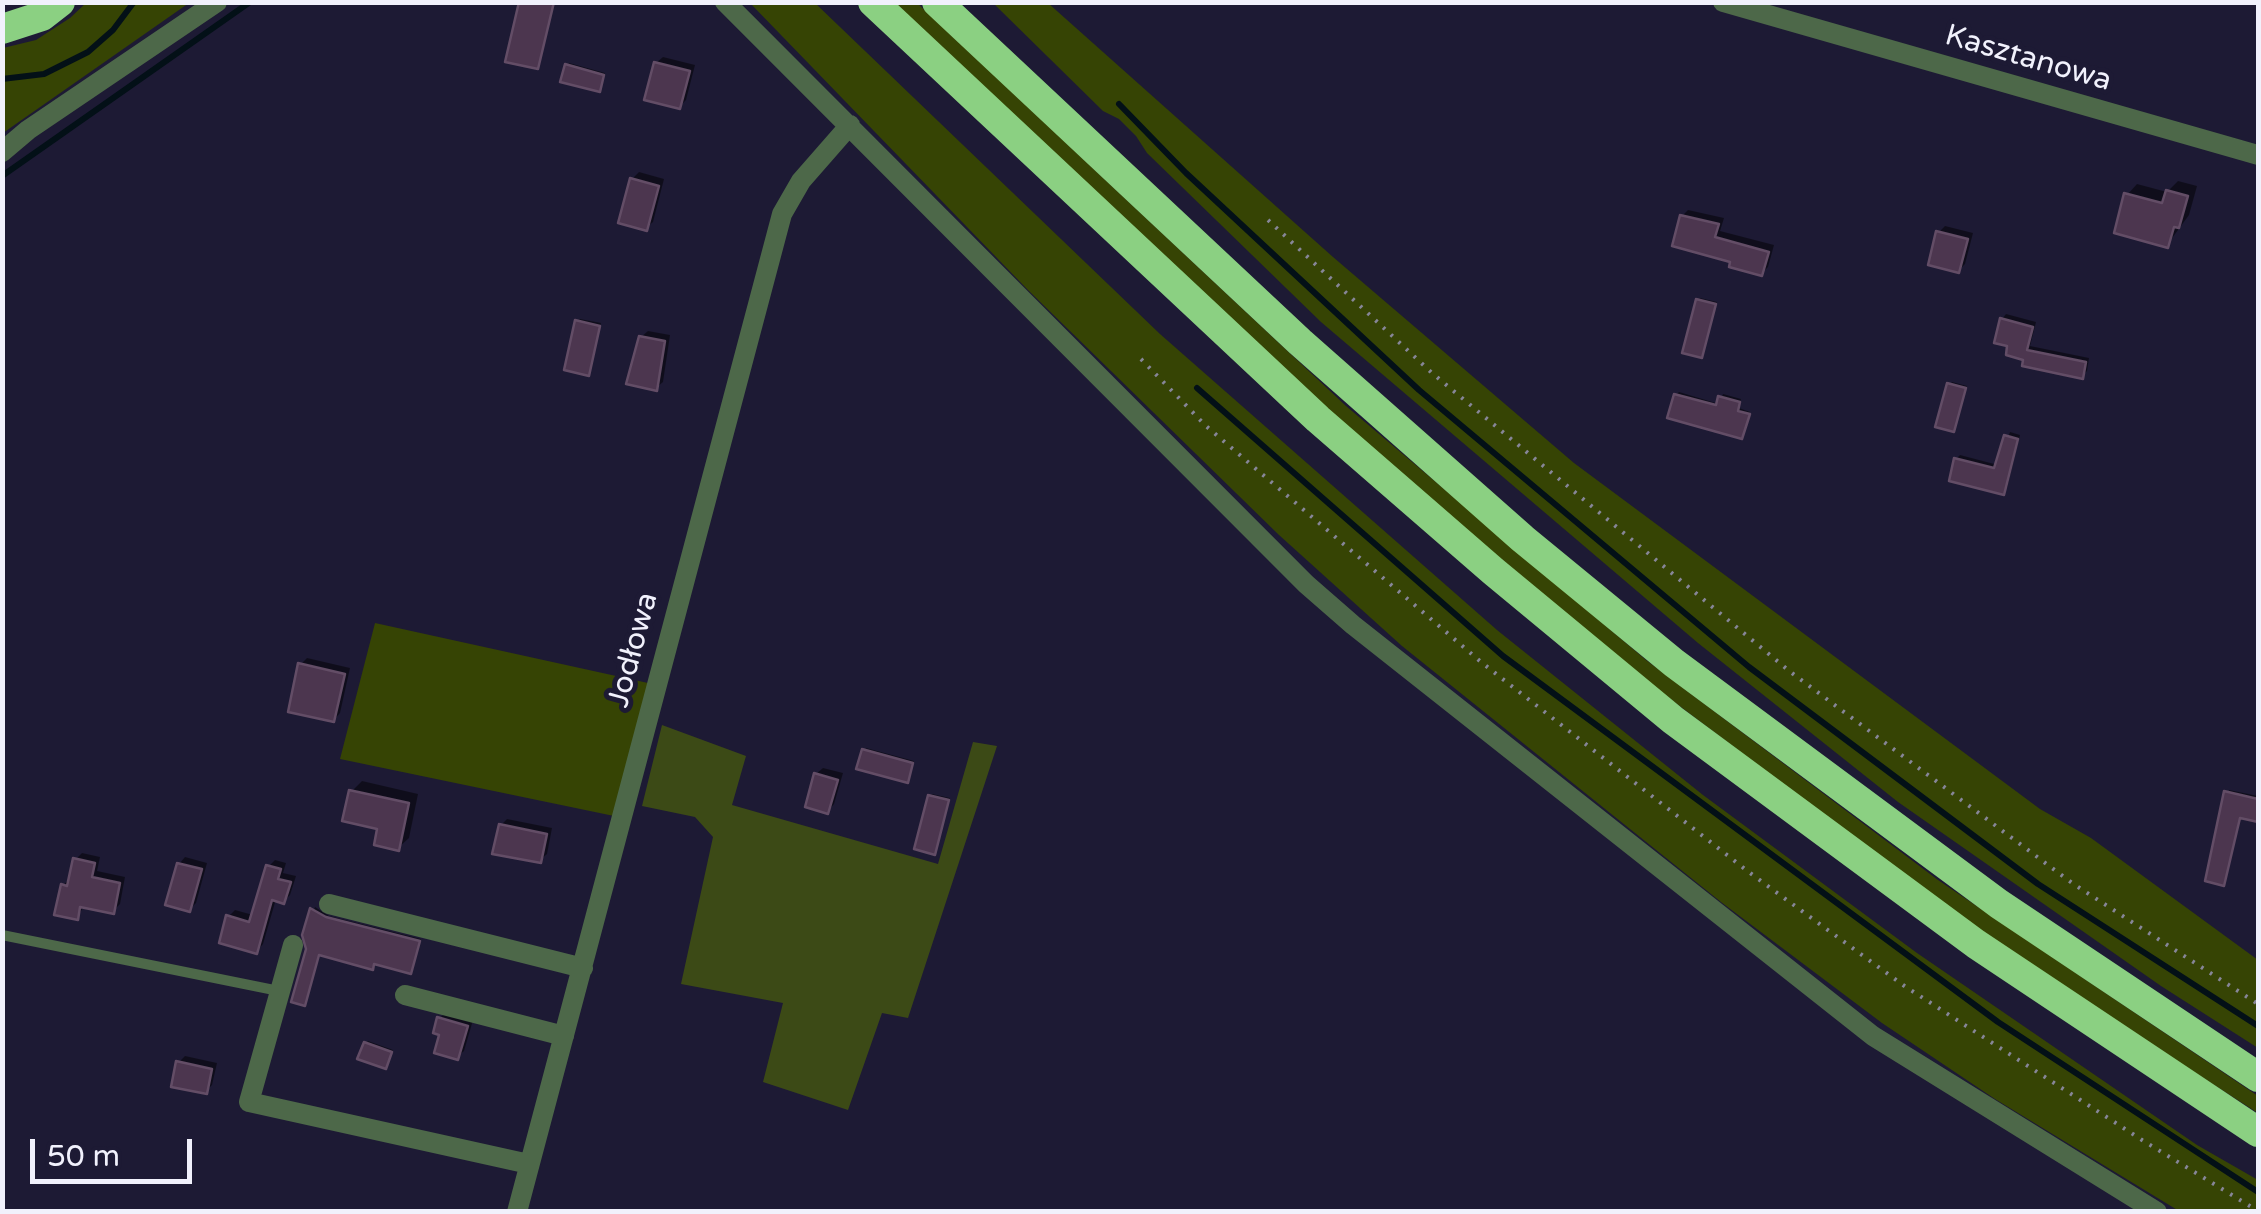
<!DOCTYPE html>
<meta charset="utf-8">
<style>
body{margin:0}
#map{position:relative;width:2261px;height:1214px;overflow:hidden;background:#1d1a34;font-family:"Varela Round",sans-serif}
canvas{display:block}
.frame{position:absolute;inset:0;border:5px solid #f1f1fc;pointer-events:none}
.scale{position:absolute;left:30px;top:1139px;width:162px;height:45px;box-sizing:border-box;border:5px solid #f1f1fc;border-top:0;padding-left:12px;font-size:30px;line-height:35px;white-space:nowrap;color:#f1f1fc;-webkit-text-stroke:8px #1d1a34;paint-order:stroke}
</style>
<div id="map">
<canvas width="2261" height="1214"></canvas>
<div class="frame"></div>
<div class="scale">50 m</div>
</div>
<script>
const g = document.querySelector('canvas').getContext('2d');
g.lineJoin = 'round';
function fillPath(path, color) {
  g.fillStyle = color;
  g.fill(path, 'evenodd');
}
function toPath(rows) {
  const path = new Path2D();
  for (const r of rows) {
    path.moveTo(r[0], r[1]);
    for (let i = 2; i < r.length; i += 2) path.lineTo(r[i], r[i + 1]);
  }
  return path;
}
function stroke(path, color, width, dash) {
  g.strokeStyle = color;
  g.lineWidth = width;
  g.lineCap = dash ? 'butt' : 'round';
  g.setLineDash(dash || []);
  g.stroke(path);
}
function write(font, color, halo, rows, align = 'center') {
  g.font = font + ' "Varela Round",sans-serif';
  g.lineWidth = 10;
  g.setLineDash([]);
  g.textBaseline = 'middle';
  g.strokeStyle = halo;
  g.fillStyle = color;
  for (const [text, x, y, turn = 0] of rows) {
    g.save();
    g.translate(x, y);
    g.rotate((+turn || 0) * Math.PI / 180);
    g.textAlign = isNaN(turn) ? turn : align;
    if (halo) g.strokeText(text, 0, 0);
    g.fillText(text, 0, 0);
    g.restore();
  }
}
fillPath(toPath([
 [86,3,189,3,3,133,3,48,36,40,70,18],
 [750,3,815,3,1160,334,1497,630,1703,795,1917,953,2197,1145,2258,1180,2258,1211,2179,1211,1995,1099,1882,1023,1721,902,1402,646,1279,535,1028,290],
 [889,3,917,3,1346,406,1646,660,1938,880,2258,1096,2258,1113,2089,1005,1930,895,1636,673,1338,421],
 [993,3,1048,3,1333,257,1574,463,2040,809,2091,838,2258,960,2258,1048,2161,986,1898,802,1698,643,1321,322,1147,153,1136,136,1119,119,1103,111],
 [375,623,648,683,614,816,340,759]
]), '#364404');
fillPath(toPath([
 [662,725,746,756,732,805,938,864,973,742,997,746,908,1018,882,1013,848,1110,763,1082,783,1003,681,984,713,837,695,817,642,806]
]), '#3c4a16');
fillPath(toPath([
 [663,57,695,65,686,100,680,106,656,63],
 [569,63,605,73,601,87,599,90,567,66],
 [639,172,664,179,653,222,646,228,632,179],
 [2178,181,2197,186,2189,215,2167,245,2127,195,2137,184,2167,192],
 [1688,210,1724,218,1720,231,1774,245,1768,267,1762,273,1734,260,1682,216],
 [1945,226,1973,233,1965,264,1959,270,1938,233],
 [1700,298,1717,302,1701,355,1698,300],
 [2006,314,2036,322,2030,346,2089,358,2087,371,2082,376,2025,364,2002,319],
 [580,319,601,323,588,373,577,321],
 [648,331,670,335,663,382,656,388,641,337],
 [1952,382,1967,386,1953,430,1950,384],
 [1679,392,1719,404,1723,394,1741,399,1739,408,1750,412,1744,434,1742,437,1676,395],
 [2010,432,2020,435,2007,488,2003,492,1956,459,1960,455,1998,465],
 [307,658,350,668,340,713,334,720,300,665],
 [866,748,914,761,910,777,907,780,864,751],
 [823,768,843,773,834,804,828,811,816,774],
 [362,781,418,794,409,838,398,848,351,792],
 [2229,790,2258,796,2258,820,2241,816,2223,883],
 [932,794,950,798,934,852,930,796],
 [507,819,552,828,547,854,540,860,501,825],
 [82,853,100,857,97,871,125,877,120,904,113,911,85,905,77,917,63,885,71,878,75,860],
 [185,857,207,863,196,903,190,909,179,864],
 [275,860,286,863,283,873,296,876,290,895,284,901,276,899,263,944,257,951,229,916,235,910,253,915,269,866],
 [315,907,329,916,421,939,413,969,410,972,375,962,372,968,320,953,304,1004,309,949,305,935],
 [446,1012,473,1020,464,1051,457,1057,442,1033,439,1019],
 [368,1041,393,1050,386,1066,366,1043],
 [185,1056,217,1063,212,1085,206,1091,178,1063]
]), '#0007');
stroke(toPath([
 [2,79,44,74,88,52,113,30,134,2],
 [1119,104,1186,173,1419,390,1749,667,2038,884,2258,1026],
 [2,176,250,2],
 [1197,388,1503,656,1998,1022,2258,1192]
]), '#031017', 6);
const building = toPath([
 [519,2,554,2,538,69,505,62,519,2],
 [654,62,690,71,680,109,644,100,654,62],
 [565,64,604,75,600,92,560,82,565,64],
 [630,178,659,186,647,231,618,223,630,178],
 [2166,190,2188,196,2179,228,2174,227,2168,248,2114,233,2124,193,2162,203,2166,190],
 [1680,215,1719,224,1715,237,1769,252,1762,276,1729,267,1730,262,1672,246,1680,215],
 [1936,231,1968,239,1959,273,1928,265,1936,231],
 [1696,299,1716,304,1702,358,1682,353,1696,299],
 [2000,318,2033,327,2027,350,2086,362,2083,379,2022,366,2023,360,2006,355,2007,346,1994,343,2000,318],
 [575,320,600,326,589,376,564,370,575,320],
 [639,336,665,341,657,391,626,384,639,336],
 [1947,383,1966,388,1954,432,1935,427,1947,383],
 [1674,394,1716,405,1718,396,1740,402,1738,411,1750,414,1742,439,1667,418,1674,394],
 [2004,435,2018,439,2004,495,1949,481,1954,458,1994,468,2004,435],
 [298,663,345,674,334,722,288,712,298,663],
 [862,749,913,763,908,783,856,769,862,749],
 [814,773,838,780,828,814,805,807,814,773],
 [349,790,409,803,399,851,374,845,377,829,342,821,349,790],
 [2224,791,2258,799,2258,822,2240,818,2224,886,2205,881,2224,791],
 [928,795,949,800,935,855,914,849,928,795],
 [499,824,547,834,541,863,492,854,499,824],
 [73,858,95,863,92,877,120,883,114,914,80,907,78,920,54,915,61,884,67,886,73,858],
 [177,863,202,869,190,912,165,905,177,863],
 [266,865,281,869,278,879,291,882,284,904,272,900,257,954,219,943,226,915,249,922,266,865],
 [310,908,326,917,420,941,411,974,374,964,373,970,319,955,305,1006,291,1002,306,949,302,935,310,908],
 [437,1017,468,1026,458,1060,434,1053,439,1035,433,1033,437,1017],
 [364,1042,392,1052,386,1069,357,1059,364,1042],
 [176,1061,212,1069,207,1094,171,1087,176,1061]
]);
fillPath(building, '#4c364f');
stroke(building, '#634d66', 2.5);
stroke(toPath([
 [1268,220,1432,373,1788,670,2072,883,2258,1004],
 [1141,359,1206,426,1481,662,1750,873,1903,985,2142,1140,2258,1211]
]), '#878698', 4, [2.5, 8]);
stroke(toPath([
 [2,935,279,991]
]), '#4d6849', 10);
stroke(toPath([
 [725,2,1306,584,1353,625,1873,1036,2157,1212],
 [1723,2,2258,155],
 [2,152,28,130,217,2],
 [329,904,583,968],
 [293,945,249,1102,529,1164],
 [405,995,564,1036],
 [517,1212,782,214,801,181,850,125]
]), '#4d6849', 20);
stroke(toPath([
 [873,2,1318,419,1493,571,1673,720,1976,944,2258,1132],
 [937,2,1300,342,1523,539,1674,663,1999,904,2258,1077],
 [2,29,42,16,60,2]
]), '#8bd082', 30);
write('30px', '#f1f1fc', '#1d1a34', [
 ["Kasztanowa",2028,59,16],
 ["Jodłowa",634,650,-75]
]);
</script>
